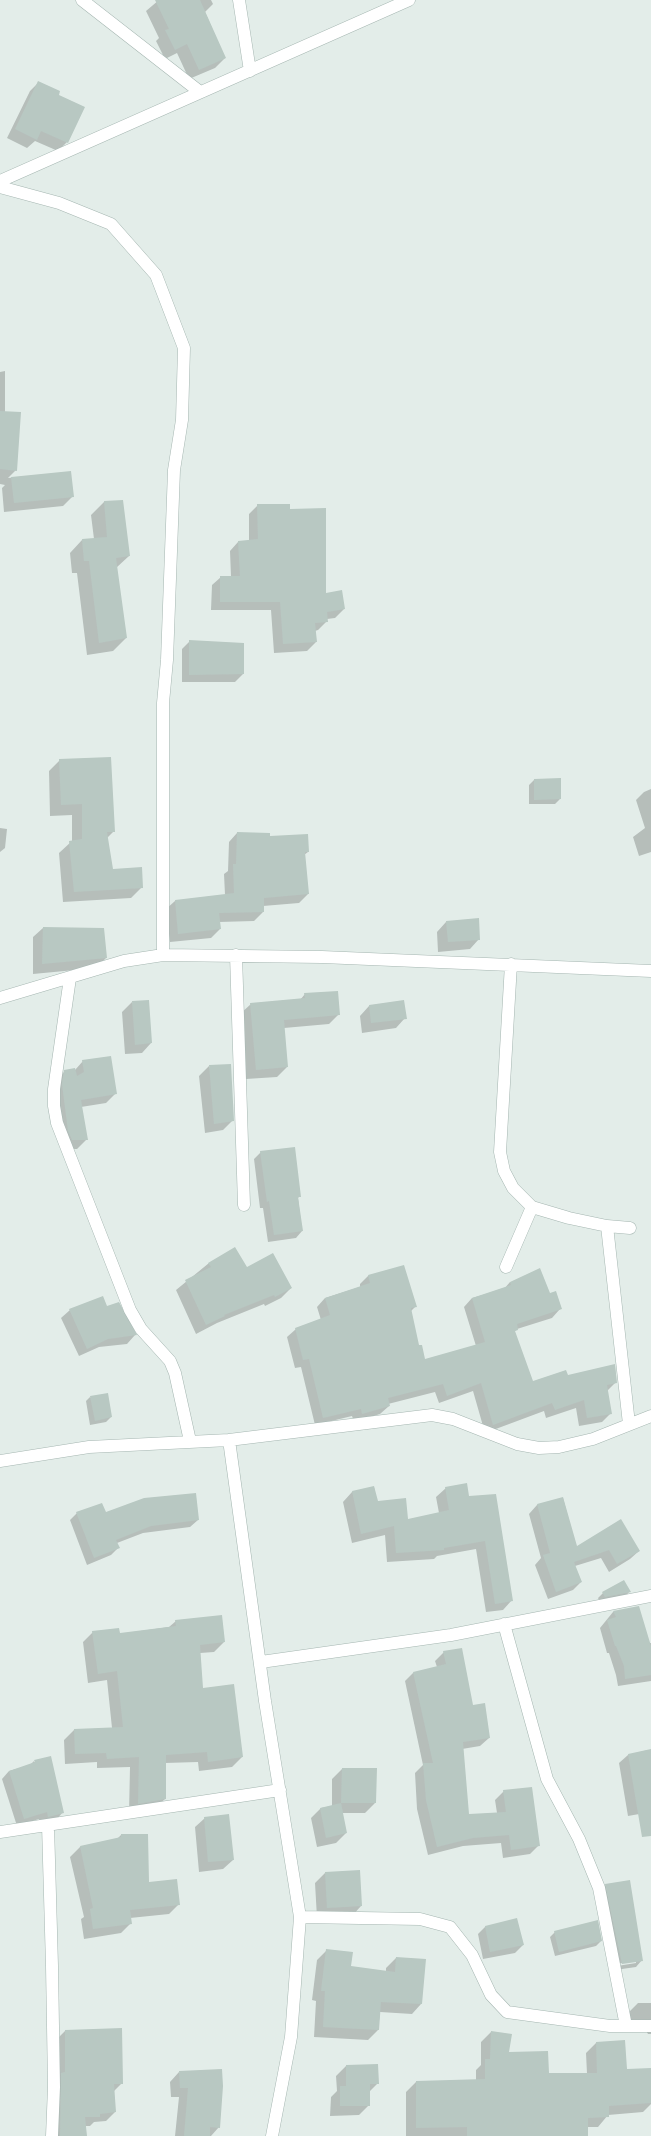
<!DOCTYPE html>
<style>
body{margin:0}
canvas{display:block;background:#e3ede9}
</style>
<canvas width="651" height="2136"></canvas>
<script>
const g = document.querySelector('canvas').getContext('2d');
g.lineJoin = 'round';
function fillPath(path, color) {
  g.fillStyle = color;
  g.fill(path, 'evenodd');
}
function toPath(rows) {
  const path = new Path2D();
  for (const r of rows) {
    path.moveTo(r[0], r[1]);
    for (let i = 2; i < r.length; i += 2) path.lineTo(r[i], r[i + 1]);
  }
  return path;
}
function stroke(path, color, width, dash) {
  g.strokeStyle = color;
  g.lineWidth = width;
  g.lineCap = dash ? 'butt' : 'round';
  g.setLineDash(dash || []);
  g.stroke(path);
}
fillPath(toPath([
 [159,0,211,0,213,4,205,12,225,58,215,68,189,79,177,53,165,59,156,41,159,38,146,11],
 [39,82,57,95,67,142,58,151,35,141,27,148,7,138,30,91],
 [5,371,5,412,16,470,8,478,70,472,73,496,63,506,4,512,2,488,5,485,0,484,0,372],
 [122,501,129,556,116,568,126,638,113,651,87,655,77,573,72,573,70,553,82,540,94,539,91,515,104,502],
 [258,505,289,510,325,594,344,609,335,618,327,619,327,621,318,630,315,631,316,642,307,651,274,653,271,610,211,610,212,585,221,577,231,577,230,551,238,542,249,541,249,514],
 [190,641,243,674,235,682,182,682,182,649],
 [60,760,114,831,107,838,112,870,142,887,131,898,63,902,59,853,72,841,72,815,50,816,49,771],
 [534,780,560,799,555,804,529,804,529,785],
 [651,789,651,852,639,856,633,837,645,828,636,800,644,792],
 [0,828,7,829,5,848,0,852],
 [237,833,269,837,308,852,304,855,308,894,299,903,263,906,263,912,254,921,219,922,220,929,211,938,170,942,166,909,175,901,225,895,224,874,228,871,229,842],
 [446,922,479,939,470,949,438,952,437,932],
 [43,928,106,958,96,968,33,974,33,937],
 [305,994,339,1014,329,1024,284,1028,287,1067,277,1077,246,1079,241,1013,251,1004,300,1000],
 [132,1002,151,1043,142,1053,125,1054,122,1012],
 [369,1006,405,1018,396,1028,362,1033,360,1016],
 [83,1061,116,1093,106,1103,81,1107,87,1139,77,1149,62,1149,55,1081,65,1071,75,1070],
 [209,1066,233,1120,223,1130,205,1133,199,1076],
 [261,1152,300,1196,298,1198,302,1231,296,1238,268,1242,263,1208,260,1208,254,1159],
 [209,1263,246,1269,291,1288,281,1298,265,1306,264,1304,217,1323,196,1334,176,1290],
 [403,1267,416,1306,410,1312,418,1347,424,1360,476,1346,464,1307,472,1298,504,1289,510,1282,550,1294,560,1309,552,1318,517,1329,514,1332,532,1382,567,1376,616,1382,607,1391,611,1413,602,1422,579,1426,576,1408,546,1418,544,1411,485,1433,473,1391,439,1403,435,1392,388,1404,389,1406,380,1414,354,1422,352,1416,315,1425,301,1367,295,1368,287,1337,296,1329,321,1320,317,1307,325,1298,360,1287,360,1284,368,1276],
 [118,1304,135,1335,127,1344,99,1347,79,1356,61,1318,70,1310,106,1307],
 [90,1397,111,1417,106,1422,90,1425,86,1401],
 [374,1487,377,1503,407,1520,439,1513,436,1497,446,1488,468,1497,512,1600,503,1610,486,1612,476,1549,437,1556,434,1559,387,1562,385,1535,352,1543,343,1502,352,1492],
 [563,1498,576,1547,639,1551,630,1559,609,1572,601,1558,575,1566,581,1582,573,1590,548,1599,535,1565,541,1558,529,1514,537,1505],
 [77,1513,105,1513,198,1520,190,1527,143,1533,117,1543,118,1548,111,1555,87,1565,70,1520],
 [629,1592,625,1597,600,1602,598,1598,603,1593],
 [638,1607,649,1643,651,1643,651,1681,618,1686,616,1675,609,1653,607,1653,600,1628,613,1612],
 [176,1621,224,1642,214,1652,200,1653,202,1689,242,1757,232,1767,199,1771,198,1762,165,1763,165,1799,155,1808,129,1813,130,1767,97,1768,97,1762,65,1764,64,1740,74,1730,112,1728,107,1680,88,1683,83,1642,93,1632,119,1634,169,1627],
 [444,1652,489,1738,480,1746,462,1749,468,1816,497,1813,495,1800,504,1791,539,1845,530,1854,503,1858,501,1843,463,1846,428,1855,417,1809,415,1773,423,1765,405,1681,413,1673,437,1667,435,1661],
 [648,1750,651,1806,645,1813,628,1816,619,1763,628,1755],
 [34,1761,63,1812,56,1820,40,1823,39,1819,17,1826,2,1779,9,1771,30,1765],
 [342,1769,375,1803,365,1813,342,1813,346,1833,336,1843,317,1847,311,1818,321,1808,332,1806,332,1779],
 [205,1818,233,1860,223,1869,199,1872,195,1827],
 [121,1835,148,1883,179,1904,169,1914,130,1918,131,1923,121,1933,84,1939,81,1919,84,1917,70,1857,80,1847,117,1839],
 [325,1873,361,1906,352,1916,317,1918,315,1883],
 [606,1885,642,1960,636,1967,615,1970,599,1891],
 [636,1961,636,1963,617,1966,616,1964],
 [486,1926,523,1945,515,1953,483,1959,478,1934],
 [555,1932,601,1941,596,1946,555,1956,550,1937],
 [327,1950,350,1967,386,1972,386,1968,396,1958,424,1960,421,2004,412,2014,380,2012,378,2030,368,2040,314,2037,316,2001,312,2000,317,1960],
 [638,2003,651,2003,651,2034,648,2034,645,2029,629,2028,628,2013],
 [65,2031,122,2083,113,2092,115,2112,106,2121,94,2122,90,2126,85,2126,86,2136,52,2136,56,2040],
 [491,2032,510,2035,508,2053,548,2074,587,2074,586,2053,596,2043,626,2070,651,2082,651,2104,643,2112,608,2115,598,2127,587,2127,587,2136,406,2136,406,2092,416,2082,476,2081,476,2070,481,2065,481,2042],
 [346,2066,378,2083,369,2092,369,2105,359,2115,330,2116,331,2097,337,2091,336,2076],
 [179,2072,219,2127,211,2136,175,2136,179,2097,171,2097,170,2082]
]), '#0003');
fillPath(toPath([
 [155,0,200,0,226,58,199,70,187,44,175,50,165,30,169,29],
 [38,81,60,91,59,95,85,107,68,143,41,131,37,140,15,129],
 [0,411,21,412,17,471,0,469],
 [71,471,74,497,14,503,11,477],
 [123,500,130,556,116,558,127,638,99,643,89,561,84,561,82,539,107,537,104,501],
 [257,504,290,504,290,509,326,508,326,593,342,590,345,609,327,612,328,622,315,623,317,642,283,644,280,602,220,602,220,576,240,576,238,541,258,539],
 [189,640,244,643,244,674,189,675],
 [111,757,115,832,107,832,113,869,142,867,143,888,74,892,69,841,82,839,82,804,61,805,59,759],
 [561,778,561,799,534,800,534,779],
 [237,832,270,833,270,836,308,834,309,852,305,852,309,894,264,898,264,912,219,913,221,929,178,934,175,900,234,893,233,864,236,864],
 [479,918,480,940,448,942,446,921],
 [43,927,104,928,107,958,42,964],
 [338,991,340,1015,284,1020,288,1067,256,1070,250,1003,305,998,304,993],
 [149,1000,152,1043,135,1045,132,1001],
 [404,1000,407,1019,371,1023,369,1005],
 [111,1056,117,1094,81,1100,88,1140,72,1140,68,1131,62,1084,64,1070,75,1068,77,1076,84,1072,82,1060],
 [231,1064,234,1121,214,1124,209,1065],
 [295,1147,301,1197,298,1197,303,1231,274,1235,269,1201,267,1202,260,1151],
 [235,1247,247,1267,273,1253,292,1288,275,1297,274,1295,224,1315,225,1316,206,1325,185,1280,211,1267,208,1263],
 [404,1265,417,1307,411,1308,419,1345,422,1345,425,1359,485,1342,472,1298,511,1285,510,1282,540,1268,550,1293,556,1291,562,1309,517,1324,518,1330,515,1331,533,1381,566,1370,568,1375,615,1364,617,1383,607,1385,612,1414,587,1418,584,1400,555,1410,552,1403,493,1425,481,1383,447,1396,443,1384,388,1398,390,1406,362,1414,361,1409,323,1418,309,1359,303,1360,295,1328,330,1315,325,1298,370,1283,368,1275],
 [103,1296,107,1306,119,1302,137,1335,108,1339,87,1349,69,1309],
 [108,1393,112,1417,95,1421,90,1396],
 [467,1483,469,1496,496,1494,513,1601,495,1604,485,1541,444,1548,444,1550,396,1553,394,1526,361,1534,352,1491,374,1486,378,1501,406,1498,408,1519,449,1510,445,1487],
 [196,1493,199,1520,151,1526,116,1540,120,1548,94,1558,76,1512,102,1503,106,1512,144,1498],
 [563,1497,577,1546,621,1519,640,1551,617,1564,609,1550,574,1562,582,1582,556,1592,543,1555,550,1553,537,1504],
 [624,1580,631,1592,605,1597,602,1592],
 [639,1606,651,1646,651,1675,625,1679,624,1666,616,1646,615,1646,607,1620,616,1617,613,1611],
 [222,1615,225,1642,200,1645,203,1688,234,1684,243,1757,208,1762,207,1752,166,1755,166,1799,138,1804,139,1757,107,1759,106,1753,75,1754,74,1729,123,1727,117,1671,98,1674,92,1631,119,1628,120,1633,176,1626,175,1620],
 [462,1648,473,1705,485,1703,490,1738,463,1742,469,1814,506,1812,503,1790,532,1787,540,1846,511,1850,509,1835,473,1838,437,1847,426,1800,423,1763,433,1763,413,1672,446,1664,443,1651],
 [651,1749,651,1836,642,1837,628,1754],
 [51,1756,64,1813,48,1817,47,1812,24,1819,9,1771,35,1762,34,1760],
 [342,1768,377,1768,376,1803,341,1803],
 [341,1803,347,1833,326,1838,320,1808],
 [229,1814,234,1860,208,1862,204,1817],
 [121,1834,148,1834,149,1882,177,1879,180,1905,130,1910,132,1924,93,1929,90,1909,93,1908,80,1846,121,1837],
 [360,1870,362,1906,327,1908,325,1872],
 [630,1880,643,1961,622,1964,605,1884],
 [517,1918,524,1945,490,1952,485,1926],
 [598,1920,602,1941,559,1952,554,1931],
 [326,1949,353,1952,351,1966,395,1972,396,1957,426,1959,422,2004,381,2002,379,2030,323,2027,325,1991,321,1991],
 [122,2028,123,2084,114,2084,116,2112,100,2114,100,2117,85,2117,87,2136,60,2136,61,2073,65,2072,65,2030],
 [491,2031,512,2034,509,2052,548,2051,549,2073,597,2073,596,2042,625,2040,627,2069,651,2068,651,2103,609,2106,609,2117,588,2118,588,2136,467,2136,467,2127,416,2128,416,2081,485,2079,485,2059,490,2059],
 [378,2064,379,2084,370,2084,370,2106,340,2106,340,2086,346,2086,346,2065],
 [222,2069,223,2086,220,2128,210,2127,210,2136,184,2136,188,2088,180,2088,179,2071]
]), '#b8c8c2');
const street = toPath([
 [82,0,200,92],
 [239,0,250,71],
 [0,181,409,0],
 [0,187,59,203,111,224,156,275,184,348,182,420,174,470,167,660,163,703,163,955,322,957,651,971],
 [236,955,244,1205],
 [511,964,500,1152,504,1171,513,1188,532,1207,569,1218,607,1226,629,1424],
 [70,978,54,1089,54,1106,57,1123,130,1310,141,1329,170,1361,175,1373,190,1441],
 [0,998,124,961,163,955],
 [607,1226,630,1228],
 [506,1267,532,1207],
 [229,1440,265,1701,300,1917,291,2037,272,2136],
 [0,1461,89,1447,229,1440,432,1415,453,1419,517,1444,539,1448,559,1447,593,1439,651,1416],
 [261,1662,451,1635,651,1596],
 [48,1825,52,1966,54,2087,52,2136],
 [0,1832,280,1790],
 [300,1917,420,1919,450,1927,472,1955,491,1995,507,2012,610,2026,626,2026,599,1888,579,1839,547,1779,504,1624],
 [626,2026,651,2026]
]);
stroke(street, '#a5b6b1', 13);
stroke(street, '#fff', 12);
</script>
